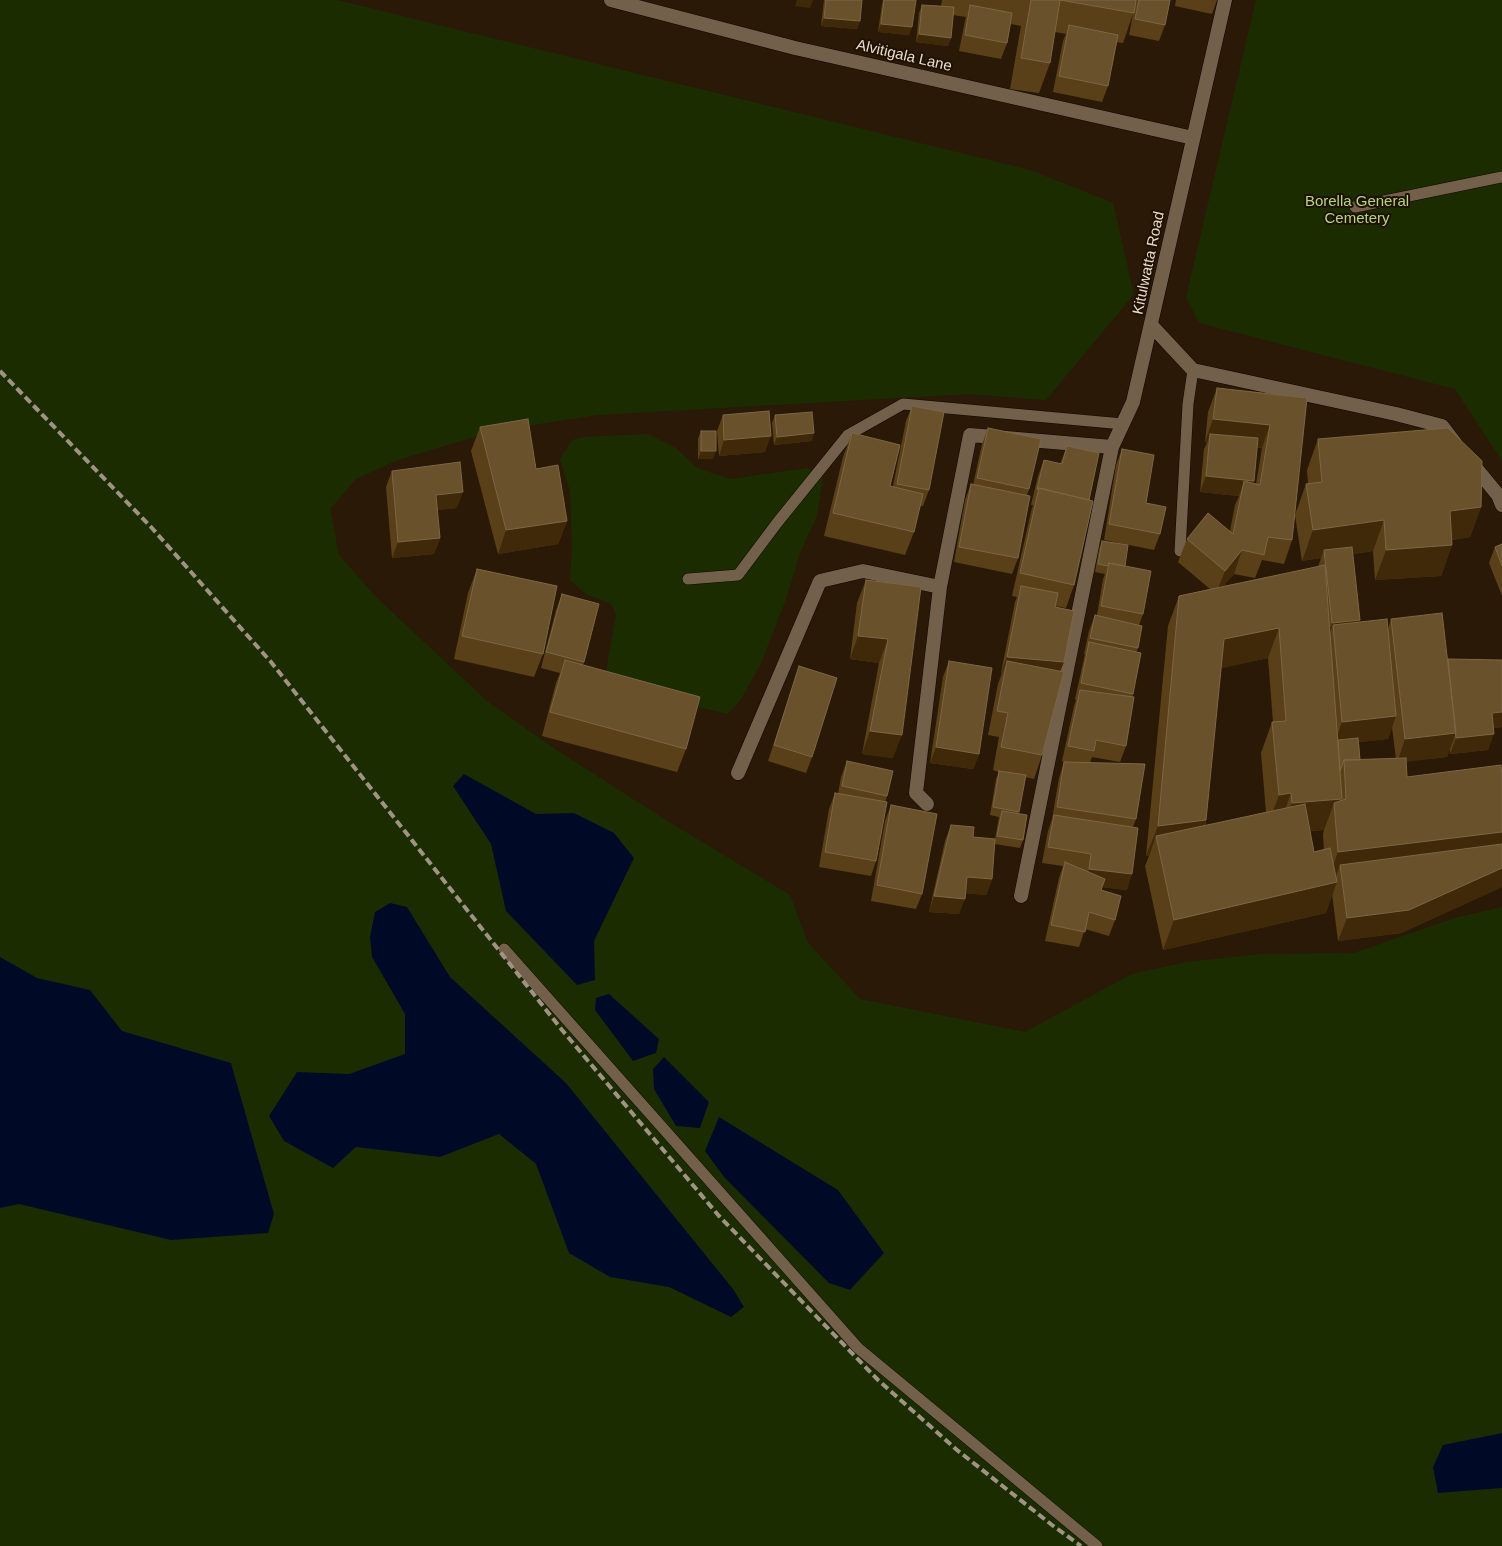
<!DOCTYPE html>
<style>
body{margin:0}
canvas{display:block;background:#291906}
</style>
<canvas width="1502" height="1546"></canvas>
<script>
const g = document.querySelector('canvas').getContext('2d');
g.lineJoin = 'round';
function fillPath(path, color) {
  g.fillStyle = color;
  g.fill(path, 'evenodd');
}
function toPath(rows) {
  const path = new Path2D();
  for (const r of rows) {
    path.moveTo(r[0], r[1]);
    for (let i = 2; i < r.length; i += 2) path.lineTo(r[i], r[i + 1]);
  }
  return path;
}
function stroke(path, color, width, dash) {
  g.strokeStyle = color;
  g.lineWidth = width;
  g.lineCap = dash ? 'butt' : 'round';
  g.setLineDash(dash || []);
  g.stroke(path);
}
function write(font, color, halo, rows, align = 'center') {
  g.font = font + ' Arial,sans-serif';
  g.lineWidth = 4;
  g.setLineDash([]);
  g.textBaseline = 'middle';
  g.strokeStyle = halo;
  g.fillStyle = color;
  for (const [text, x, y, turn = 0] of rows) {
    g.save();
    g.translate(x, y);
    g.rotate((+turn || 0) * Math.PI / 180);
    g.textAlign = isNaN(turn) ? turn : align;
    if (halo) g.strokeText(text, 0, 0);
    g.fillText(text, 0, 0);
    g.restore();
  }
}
fillPath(toPath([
 [0,0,337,0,1030,170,1113,203,1134,294,1046,400,968,394,597,415,494,431,398,460,356,479,330,509,339,555,376,597,488,702,558,751,669,822,790,895,808,943,860,999,1025,1032,1132,974,1187,962,1261,954,1354,953,1455,918,1502,907,1502,1546,0,1546],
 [1256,0,1502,0,1502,461,1455,389,1199,323,1186,297],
 [648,434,676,448,697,468,730,479,808,468,823,477,817,516,800,553,786,599,761,663,740,701,727,714,615,686,606,671,616,615,611,604,586,594,570,580,572,547,570,491,560,459,572,440,584,437]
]), '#1b2d00');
fillPath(toPath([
 [464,774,536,814,574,813,614,833,634,858,594,941,595,980,577,985,506,911,491,844,453,786],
 [390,903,407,907,450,977,566,1083,733,1289,744,1307,731,1317,669,1287,610,1277,569,1253,536,1164,499,1134,440,1157,356,1147,333,1168,284,1141,269,1116,297,1072,349,1074,405,1054,405,1014,372,957,370,937,375,912],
 [0,957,37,978,90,990,122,1031,231,1063,274,1214,268,1233,171,1240,19,1204,0,1208],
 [609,994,659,1039,656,1053,633,1061,595,1010,596,998],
 [664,1057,709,1102,700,1128,676,1126,654,1089,653,1069],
 [719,1117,838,1190,884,1253,850,1290,829,1283,724,1177,705,1151],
 [1502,1433,1502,1488,1438,1493,1433,1467,1443,1445]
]), '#000a27');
const service = toPath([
 [1355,207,1502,177],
 [1180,551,1188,404,1193,370],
 [688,579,738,575,777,523,848,435,903,404,1123,424],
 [504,949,858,1348,1097,1546]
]);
const minor = toPath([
 [611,0,795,48,1193,138],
 [1152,326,1193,370,1396,414,1442,426,1455,443],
 [1470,461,1498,495,1502,505],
 [738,773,820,581,863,571,940,587],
 [927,804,916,793,940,587,970,435,1112,447],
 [1021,896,1112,447,1133,402,1225,0]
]);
stroke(service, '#110400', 12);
stroke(minor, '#110400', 15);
stroke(service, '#72604a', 11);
stroke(minor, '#72604a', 14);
stroke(toPath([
 [0,371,151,527,271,662,562,1030,719,1216,878,1380,957,1450,1052,1525,1081,1546]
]), '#a09385', 4, [8, 4]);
fillPath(toPath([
 [824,0,862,0,860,21,857,29,821,26],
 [883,0,916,0,909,35,878,32,882,4],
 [942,0,1170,0,1165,25,1159,41,1129,35,1133,14,1123,43,1116,42,1108,86,1102,102,1053,92,1063,41,1066,34,1055,32,1050,63,1039,93,1010,89,1021,26,1011,24,1007,43,1001,59,959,51,965,21,966,17,953,15,948,46,916,42,919,13,922,5,941,6],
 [1176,0,1217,0,1212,14,1175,6],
 [1217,388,1307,398,1292,540,1284,564,1262,560,1255,578,1234,574,1223,586,1318,567,1321,558,1302,561,1295,515,1306,484,1308,484,1307,470,1318,439,1481,507,1470,537,1452,540,1452,545,1441,576,1375,580,1373,551,1353,554,1360,620,1359,622,1388,629,1391,619,1447,662,1448,659,1502,727,1494,728,1488,750,1450,754,1450,749,1447,757,1406,761,1407,777,1502,777,1502,887,1401,933,1338,941,1332,894,1326,913,1163,950,1145,866,1149,856,1146,856,1168,626,1179,596,1210,589,1178,562,1187,539,1230,531,1235,505,1239,496,1200,492,1204,449,1207,443,1205,442,1208,412],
 [1257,448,1262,448,1256,484,1253,483],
 [1268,658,1273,722,1272,722,1261,753,1266,812,1205,826,1206,820,1221,668],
 [1392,727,1396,759,1360,760,1359,742,1388,739],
 [1324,830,1323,834,1324,850,1314,852,1310,831],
 [912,406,929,490,923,506,920,506,914,532,905,555,824,536,843,457,852,433,890,486,893,486,906,421],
 [723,415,765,452,719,456,717,431],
 [775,415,812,441,774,445,772,423],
 [480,427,567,521,558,544,498,554,471,451],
 [988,428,1029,489,1027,495,1018,558,1012,574,954,562,965,500,971,484,973,485,982,444],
 [701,431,713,459,698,459,698,439],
 [1067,446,1089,500,1074,585,1066,608,1055,606,1055,607,1064,662,1060,671,1042,755,1034,779,1025,777,1018,814,1023,840,1020,848,995,844,992,879,986,895,965,893,959,914,929,912,945,841,951,825,973,837,995,839,999,817,990,815,996,779,999,772,993,770,999,737,988,735,998,684,1002,673,1001,673,1015,602,1017,597,1012,596,1031,512,1033,505,1031,505,1038,476,1044,460,1060,464],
 [1122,449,1160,534,1154,550,1104,540,1116,465],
 [392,471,457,508,437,510,440,538,434,554,392,558,386,487],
 [1102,541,1125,566,1143,614,1139,625,1138,648,1136,652,1133,694,1126,746,1120,762,1092,757,1090,763,1136,819,1133,827,1127,890,1102,887,1101,891,1115,920,1109,936,1085,929,1079,947,1045,941,1059,878,1063,866,1042,863,1048,831,1052,819,1059,778,1064,762,1065,762,1062,761,1074,706,1076,700,1075,699,1085,654,1084,654,1089,631,1095,615,1097,615,1103,579,1105,574,1095,572,1099,549],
 [1502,544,1502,596,1489,563,1495,547],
 [477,569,543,654,534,677,454,659,468,593],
 [866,580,921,587,893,758,862,754,879,663,850,659,857,603],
 [562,594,584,662,583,665,686,749,677,772,542,736,556,683,560,673,541,668,556,610],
 [949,661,979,754,973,769,930,763,943,677],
 [799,666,812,757,806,773,768,761],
 [847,761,887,796,885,802,876,861,871,876,819,867,829,809,835,793,838,794,841,777],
 [891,805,922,894,916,909,871,901,885,821]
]), '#5a4018');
fillPath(toPath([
 [797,0,813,0,810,8,795,6],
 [824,18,860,21,857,29,821,26],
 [881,24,912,27,909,35,878,32],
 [919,34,951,38,948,46,916,42],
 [1213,419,1270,425,1262,448,1209,443,1210,434,1207,443,1205,442],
 [814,433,812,441,774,445,777,437],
 [771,436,765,452,719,456,724,440],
 [701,451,716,451,713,459,698,459],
 [1206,476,1254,481,1248,497,1244,481,1239,496,1200,492],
 [463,492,457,508,430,511,436,495],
 [1481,507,1470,537,1439,542,1450,511],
 [1384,520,1373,551,1325,558,1324,550,1321,558,1302,561,1313,530],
 [567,521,558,544,498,554,506,530],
 [440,538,434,554,392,558,398,542],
 [1452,545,1441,576,1375,580,1386,550],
 [1242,550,1234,574,1216,594,1225,571],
 [1360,620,1354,636,1333,625,1327,639,1326,639,1332,623],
 [1279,628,1268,658,1213,670,1224,639],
 [858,636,888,639,879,663,850,659],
 [1007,657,1064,662,1058,677,1007,661,1002,673,1001,673],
 [1502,712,1502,727,1487,729,1492,713],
 [1396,716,1388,739,1334,745,1342,722],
 [870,731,902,735,893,758,862,754],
 [1456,733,1447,757,1397,763,1405,739],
 [1494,734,1488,750,1450,754,1456,738],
 [936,747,979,754,973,769,930,763],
 [1291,793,1280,824,1268,825,1279,795],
 [1342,799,1335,819,1334,803,1324,830,1281,833,1292,803],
 [1206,820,1195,851,1156,836,1149,856,1146,856,1158,826],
 [1502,832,1502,847,1340,865,1334,882,1327,882,1338,852],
 [1502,868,1502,887,1401,933,1338,941,1347,918],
 [1089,869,1132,874,1127,890,1084,885],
 [967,877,992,879,986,895,961,893],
 [1337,882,1326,913,1163,950,1174,920],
 [934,896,965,899,959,914,929,912]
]), '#402908');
const building = toPath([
 [826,0,862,0,860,21,824,18,826,0],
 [884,0,916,0,912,27,881,24,884,0],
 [1031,0,1136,0,1134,13,1060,0,1050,63,1021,58,1031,0],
 [1139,0,1170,0,1165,25,1135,19,1139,0],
 [922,5,954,7,951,38,919,34,922,5],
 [970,5,1012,13,1007,43,965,35,970,5],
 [1069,25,1118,35,1108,86,1059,76,1069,25],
 [1217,388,1307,398,1292,540,1268,537,1264,555,1242,550,1225,571,1187,539,1208,513,1233,534,1244,481,1260,485,1270,425,1213,419,1217,388],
 [912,406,944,412,929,490,897,484,912,406],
 [769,411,771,436,724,440,723,415,769,411],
 [812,412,814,433,777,437,775,415,812,412],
 [528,419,536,469,558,465,567,521,506,530,480,427,528,419],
 [988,428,1041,439,1029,489,977,478,988,428],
 [1448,428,1482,461,1481,507,1450,511,1452,545,1386,550,1384,520,1313,530,1306,484,1322,482,1318,439,1448,428],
 [701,431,716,431,716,451,701,451,701,431],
 [852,433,900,445,890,486,923,494,914,532,833,513,852,433],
 [1210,434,1258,438,1254,481,1206,476,1210,434],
 [1067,446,1099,453,1089,500,1039,488,1039,490,1037,489,1044,460,1062,464,1067,446],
 [1122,449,1154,455,1146,503,1166,507,1160,534,1109,524,1122,449],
 [460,462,463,492,436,495,440,538,398,542,392,471,460,462],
 [971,484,1030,496,1018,558,959,547,971,484],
 [1039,488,1093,501,1074,585,1020,573,1039,488],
 [1102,541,1128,545,1125,566,1109,563,1108,566,1098,564,1102,541],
 [1502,544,1502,566,1495,547,1502,544],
 [1352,547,1360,620,1332,623,1324,550,1352,547],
 [1109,563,1151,571,1143,614,1101,606,1109,563],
 [1325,565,1342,799,1292,803,1291,793,1279,795,1272,722,1286,721,1279,628,1224,639,1206,820,1158,826,1179,596,1325,565],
 [477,569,557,586,543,654,462,636,477,569],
 [866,580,921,587,902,735,870,731,888,639,858,636,866,580],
 [1021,586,1058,593,1055,607,1074,611,1064,662,1007,657,1021,586],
 [562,594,599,604,584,662,546,652,562,594],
 [1442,613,1456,733,1405,739,1391,619,1442,613],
 [1095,615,1142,626,1138,648,1090,638,1095,615],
 [1387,619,1396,716,1342,722,1333,625,1387,619],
 [1089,642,1141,653,1133,694,1081,683,1089,642],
 [1448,659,1502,660,1502,712,1492,713,1494,734,1456,738,1448,659],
 [565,660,700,697,686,749,550,712,565,660],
 [949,661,992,668,979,754,936,747,949,661],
 [1007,661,1064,672,1042,755,1001,747,1008,713,997,711,1007,661],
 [799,666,837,678,812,757,774,745,799,666],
 [1080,690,1134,697,1126,746,1096,740,1094,751,1068,746,1080,690],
 [1358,738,1360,760,1344,760,1340,771,1338,740,1358,738],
 [1406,758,1407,777,1501,765,1502,777,1502,832,1338,852,1334,803,1346,799,1344,760,1406,758],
 [847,761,893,771,887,796,842,786,847,761],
 [1064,762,1145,764,1136,819,1057,807,1064,762],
 [999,771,1026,775,1019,812,993,807,999,771],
 [835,793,887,802,876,861,825,852,835,793],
 [1305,804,1314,852,1330,848,1337,882,1174,920,1156,836,1305,804],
 [891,805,937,814,922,894,877,885,891,805],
 [1002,811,1027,815,1023,840,997,836,1002,811],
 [1054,815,1138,828,1132,874,1089,869,1091,854,1048,847,1054,815],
 [951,825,974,827,973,837,995,839,992,879,967,877,965,899,934,896,951,825],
 [1502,844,1502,868,1409,910,1347,918,1340,865,1502,844],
 [1065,862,1105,879,1101,890,1121,896,1115,920,1089,912,1085,932,1051,925,1065,862]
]);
fillPath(building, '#69512c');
stroke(building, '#7d6645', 1);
write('15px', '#e7dcd0', '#1f1000', [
 ["Alvitigala Lane",904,56,13],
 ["Kitulwatta Road",1149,263,-78]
]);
write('15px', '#b1d787', '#1f1000', [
 ["Borella General",1357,202],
 ["Cemetery",1357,219]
]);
</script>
